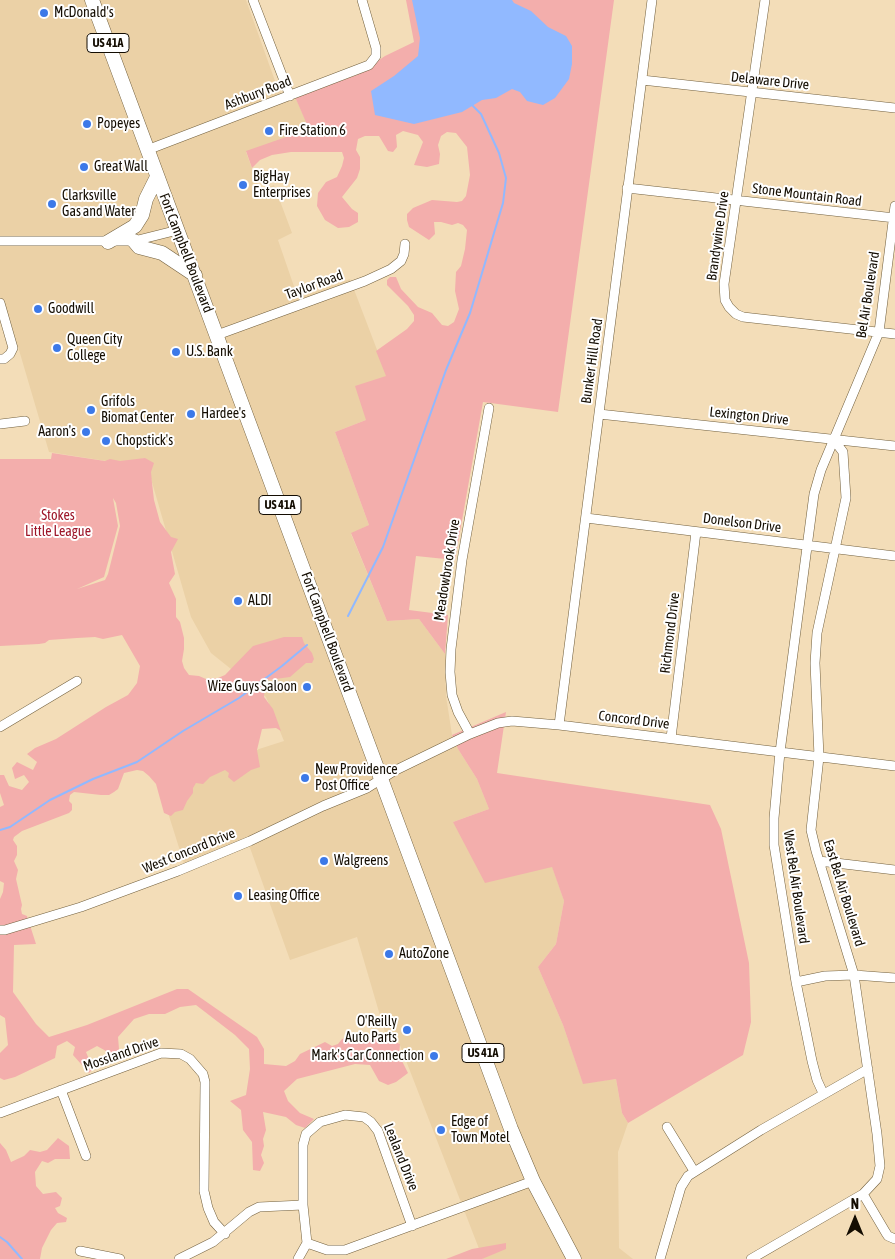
<!DOCTYPE html>
<style>
body{margin:0}
#map{position:relative;width:895px;height:1259px;overflow:hidden;background:#f3ddb8;font-family:"Asap Condensed",sans-serif}
canvas{display:block}
.north{position:absolute;left:830px;top:1194px;width:50px;height:50px;-webkit-text-stroke:4px #fff;paint-order:stroke;rotate:0deg;font-size:14px;font-weight:700;line-height:20px;text-align:center;color:#140d02}
.north::after{content:'';display:block;margin:auto;width:18px;height:22px;background:#140d02;clip-path:polygon(50% 0,100% 100%,50% 72%,0 100%)}
</style>
<div id="map">
<canvas width="895" height="1259"></canvas>
<div class="north">N</div>
</div>
<script>
const g = document.querySelector('canvas').getContext('2d');
g.lineJoin = 'round';
function fillPath(path, color) {
  g.fillStyle = color;
  g.fill(path, 'evenodd');
}
function toPath(rows) {
  const path = new Path2D();
  for (const r of rows) {
    path.moveTo(r[0], r[1]);
    for (let i = 2; i < r.length; i += 2) path.lineTo(r[i], r[i + 1]);
  }
  return path;
}
function stroke(path, color, width, dash) {
  g.strokeStyle = color;
  g.lineWidth = width;
  g.lineCap = dash ? 'butt' : 'round';
  g.setLineDash(dash || []);
  g.stroke(path);
}
function write(font, color, halo, rows, align = 'center') {
  g.font = font + ' "Asap Condensed",sans-serif';
  g.lineWidth = 4;
  g.setLineDash([]);
  g.textBaseline = 'middle';
  g.strokeStyle = halo;
  g.fillStyle = color;
  for (const [text, x, y, turn = 0] of rows) {
    g.save();
    g.translate(x, y);
    g.rotate((+turn || 0) * Math.PI / 180);
    g.textAlign = isNaN(turn) ? turn : align;
    if (halo) g.strokeText(text, 0, 0);
    g.fillText(text, 0, 0);
    g.restore();
  }
}
fillPath(toPath([
 [0,0,246,0,279,92,295,97,310,129,246,152,260,190,274,185,292,233,278,240,298,298,350,279,387,376,366,420,335,432,369,525,351,534,387,621,419,619,445,654,446,696,452,735,458,749,477,779,489,809,453,822,552,866,564,901,556,944,538,967,563,1025,583,1083,616,1079,622,1113,628,1123,618,1152,619,1248,633,1259,483,1259,398,1040,386,1036,357,937,290,960,249,845,187,873,164,800,259,749,284,741,266,697,211,653,191,617,145,458,125,464,49,452,9,316,0,318]
]), '#ebd1a6');
fillPath(toPath([
 [406,0,614,0,558,412,483,402,455,560,416,556,409,610,448,615,445,654,419,619,387,621,351,533,369,525,335,432,366,420,355,386,386,376,376,351,407,329,414,321,414,315,408,306,387,285,387,280,390,277,396,277,401,289,418,307,432,313,442,325,448,326,454,322,459,309,455,291,456,272,461,266,465,249,467,230,463,225,458,223,452,225,441,222,434,222,435,234,429,240,409,227,407,220,407,214,413,208,432,200,457,202,462,201,466,196,470,175,467,147,456,133,447,132,441,136,438,145,440,154,439,164,427,167,414,165,423,142,418,135,403,131,396,135,397,147,393,152,388,151,379,136,365,136,358,139,356,150,360,157,360,169,357,178,342,197,352,209,358,213,358,222,349,227,338,228,325,220,317,206,318,193,326,182,337,177,342,166,344,158,342,152,291,152,272,155,260,160,252,168,246,151,309,129,295,97,357,75,385,56,414,42],
 [52,453,105,461,110,459,120,461,145,458,154,463,151,472,152,483,154,500,160,522,171,537,178,539,171,552,175,574,169,583,176,599,176,617,180,622,184,638,184,649,182,661,184,668,189,675,199,676,206,679,218,678,225,675,253,646,284,637,302,637,304,643,312,653,314,659,312,663,306,663,290,677,268,680,265,685,264,697,273,709,281,731,276,728,262,729,257,750,260,767,251,770,234,782,228,777,229,773,225,770,210,777,203,784,196,783,193,788,193,793,187,801,183,810,175,812,171,816,164,813,156,784,149,776,143,771,137,770,124,773,118,789,114,792,109,795,101,795,74,792,70,795,69,801,72,804,72,810,69,813,22,831,14,837,13,840,17,846,17,855,14,861,18,870,16,879,22,905,21,909,22,914,27,916,36,944,14,945,13,992,36,1024,49,1037,87,1025,177,989,188,989,257,1037,264,1049,264,1064,286,1066,295,1061,300,1054,325,1042,332,1046,338,1044,342,1039,350,1037,356,1039,387,1039,400,1044,399,1055,408,1073,396,1082,388,1085,379,1081,370,1065,355,1064,297,1079,284,1091,288,1101,300,1113,314,1119,305,1128,296,1125,286,1117,263,1112,266,1130,263,1139,264,1146,261,1155,264,1163,260,1171,253,1170,252,1142,243,1130,241,1110,230,1101,246,1095,250,1069,249,1049,235,1035,196,1005,180,1007,165,1014,149,1014,134,1019,118,1037,119,1049,115,1056,97,1046,86,1052,93,1069,89,1073,73,1055,75,1047,67,1041,57,1046,55,1058,15,1077,4,1080,0,1078,0,1053,8,1045,5,1018,0,1015,0,899,3,892,4,883,0,881,0,807,4,805,0,793,0,775,4,775,9,786,22,790,29,782,24,775,15,779,12,768,17,762,33,770,37,762,27,754,35,748,56,739,106,707,128,695,137,683,140,666,122,635,103,639,95,637,77,638,49,640,45,643,39,644,0,646,0,459,51,459],
 [113,498,116,503,120,526,108,574,105,580,77,589,104,577,118,526],
 [506,712,497,773,710,805,721,829,749,963,751,1022,743,1055,628,1123,622,1113,616,1079,583,1084,563,1025,538,967,556,944,564,901,552,867,485,883,453,822,489,809,477,779,458,749,452,735],
 [58,1138,69,1146,70,1159,55,1159,48,1163,42,1161,35,1172,36,1186,43,1194,56,1192,62,1198,60,1206,55,1208,58,1213,67,1218,66,1222,57,1223,51,1230,42,1248,40,1259,0,1259,0,1143,6,1150,11,1162,24,1156,30,1150,40,1152,47,1150],
 [506,1243,506,1249,482,1259,446,1259,472,1249]
]), '#f3aeac');
fillPath(toPath([
 [412,0,512,0,514,3,531,11,548,27,566,36,572,46,572,64,569,79,555,98,543,105,527,101,520,92,512,89,496,98,482,100,462,112,414,124,375,115,371,91,394,76,418,56,420,38]
]), '#91b9ff');
stroke(toPath([
 [348,616,383,547,446,370,470,313,503,203,506,178,499,153,481,114,471,104],
 [0,830,10,827,50,800,93,779,137,762,183,731,239,698,282,666,307,645],
 [0,1237,7,1242,22,1259]
]), '#91b9ff', 2);
const minor = toPath([
 [253,0,290,96],
 [765,0,724,284,725,300,729,307,736,314,743,317,895,334],
 [642,80,895,108],
 [147,150,369,65,376,56,376,48,362,0],
 [627,188,895,218],
 [0,241,134,241,178,230],
 [0,303,13,348,10,354,4,359,0,359],
 [217,335,365,281,391,269,401,261,404,254,405,244],
 [599,414,895,446],
 [0,424,25,421],
 [586,518,895,556],
 [559,725,652,0],
 [0,727,77,681],
 [470,734,458,712,452,695,450,672,451,649,462,560,489,408],
 [671,738,696,532],
 [819,861,895,870],
 [0,930,5,930,81,907,178,871,250,841,323,806,367,788,394,771,470,734,498,723,512,721,559,725,895,766],
 [796,982,825,976,854,975,895,978],
 [61,1090,86,1156],
 [823,1093,817,1080,812,1061,796,982,774,845,774,818,780,752,814,494,821,470,879,332,895,206],
 [0,1113,161,1053,181,1054,190,1059,203,1074,205,1082,204,1191,208,1208,214,1222,225,1234],
 [667,1127,694,1171],
 [863,1194,886,1233,888,1236,895,1239],
 [307,1243,303,1205,303,1145,306,1134,320,1122,345,1115,364,1117,371,1122,378,1131,412,1226],
 [307,1243,327,1250,345,1250,533,1181],
 [80,1251,120,1259],
 [179,1259,213,1242,249,1212,259,1207,303,1205],
 [298,1259,307,1243],
 [660,1259,681,1187,688,1176,761,1130,868,1069],
 [751,1259,863,1194,877,1179,880,1166,877,1134,854,975,816,851,811,830,819,757,815,663,817,633,846,498,843,452,834,440]
]);
const highway = toPath([
 [92,0,511,1129,533,1181,574,1259],
 [134,241,139,247,162,253,195,275],
 [108,242,135,226,142,215,146,199,157,177]
]);
stroke(minor, '#72603e', 10);
stroke(highway, '#72603e', 15);
stroke(minor, '#fff', 9);
stroke(highway, '#fff', 14);
for (const [x, y, r, color] of [
 [44,13,5,"#3c79e8"],
 [87,124,5,"#3c79e8"],
 [269,131,5,"#3c79e8"],
 [84,167,5,"#3c79e8"],
 [243,185,5,"#3c79e8"],
 [52,204,5,"#3c79e8"],
 [38,309,5,"#3c79e8"],
 [57,348,5,"#3c79e8"],
 [176,352,5,"#3c79e8"],
 [91,410,5,"#3c79e8"],
 [191,414,5,"#3c79e8"],
 [86,432,5,"#3c79e8"],
 [106,441,5,"#3c79e8"],
 [238,601,5,"#3c79e8"],
 [307,687,5,"#3c79e8"],
 [305,778,5,"#3c79e8"],
 [324,861,5,"#3c79e8"],
 [238,896,5,"#3c79e8"],
 [389,954,5,"#3c79e8"],
 [407,1030,5,"#3c79e8"],
 [434,1056,5,"#3c79e8"],
 [441,1130,5,"#3c79e8"]
]) {
  const dot = new Path2D();
  dot.arc(x, y, r, 0, 2 * Math.PI);
  g.fillStyle = color;
  g.fill(dot);
  stroke(dot, '#fff', 2);
}
for (const [x, y, w] of [
 [108,43,42],
 [280,505,42],
 [483,1053,42]
]) {
  const box = new Path2D();
  box.roundRect(x - w / 2, y - 9.5, w, 19, 4);
  g.fillStyle = '#fff';
  g.fill(box);
  stroke(box, '#140d02', 1);
}
write('bold 12px', '#140d02', null, [
 ["US 41A",108,43],
 ["US 41A",280,505],
 ["US 41A",483,1053]
]);
write('14px', '#140d02', '#fff', [
 ["McDonald's",54,13],
 ["Popeyes",97,124],
 ["Fire Station 6",279,131],
 ["Great Wall",94,167],
 ["BigHay",253,177],
 ["Enterprises",253,193],
 ["Clarksville",62,196],
 ["Gas and Water",62,212],
 ["Goodwill",48,309],
 ["Queen City",67,340],
 ["College",67,356],
 ["U.S. Bank",186,352],
 ["Grifols",101,402],
 ["Biomat Center",101,418],
 ["Hardee's",201,414],
 ["Aaron's",76,432,"right"],
 ["Chopstick's",116,441],
 ["ALDI",248,601],
 ["Wize Guys Saloon",297,687,"right"],
 ["New Providence",315,770],
 ["Post Office",315,786],
 ["Walgreens",334,861],
 ["Leasing Office",248,896],
 ["AutoZone",399,954],
 ["O'Reilly",397,1022,"right"],
 ["Auto Parts",397,1038,"right"],
 ["Mark's Car Connection",424,1056,"right"],
 ["Edge of",451,1122],
 ["Town Motel",451,1138]
], 'left');
write('14px', '#140d02', '#fff', [
 ["Delaware Drive",770,81,6],
 ["Ashbury Road",258,93,-21],
 ["Stone Mountain Road",807,195,7],
 ["Brandywine Drive",718,236,-82],
 ["Fort Campbell Boulevard",186,253,69],
 ["Taylor Road",314,285,-20],
 ["Bel Air Boulevard",868,295,-81],
 ["Bunker Hill Road",592,361,-82],
 ["Lexington Drive",749,416,6],
 ["Donelson Drive",742,523,7],
 ["Meadowbrook Drive",447,570,-81],
 ["Fort Campbell Boulevard",327,632,70],
 ["Richmond Drive",670,633,-83],
 ["Concord Drive",634,720,7],
 ["West Concord Drive",189,851,-22],
 ["West Bel Air Boulevard",796,887,82],
 ["East Bel Air Boulevard",844,893,73],
 ["Mossland Drive",121,1054,-19],
 ["Lealand Drive",401,1157,68]
]);
write('14px', '#9d1629', '#fff', [
 ["Stokes",58,516],
 ["Little League",58,532]
]);
</script>
